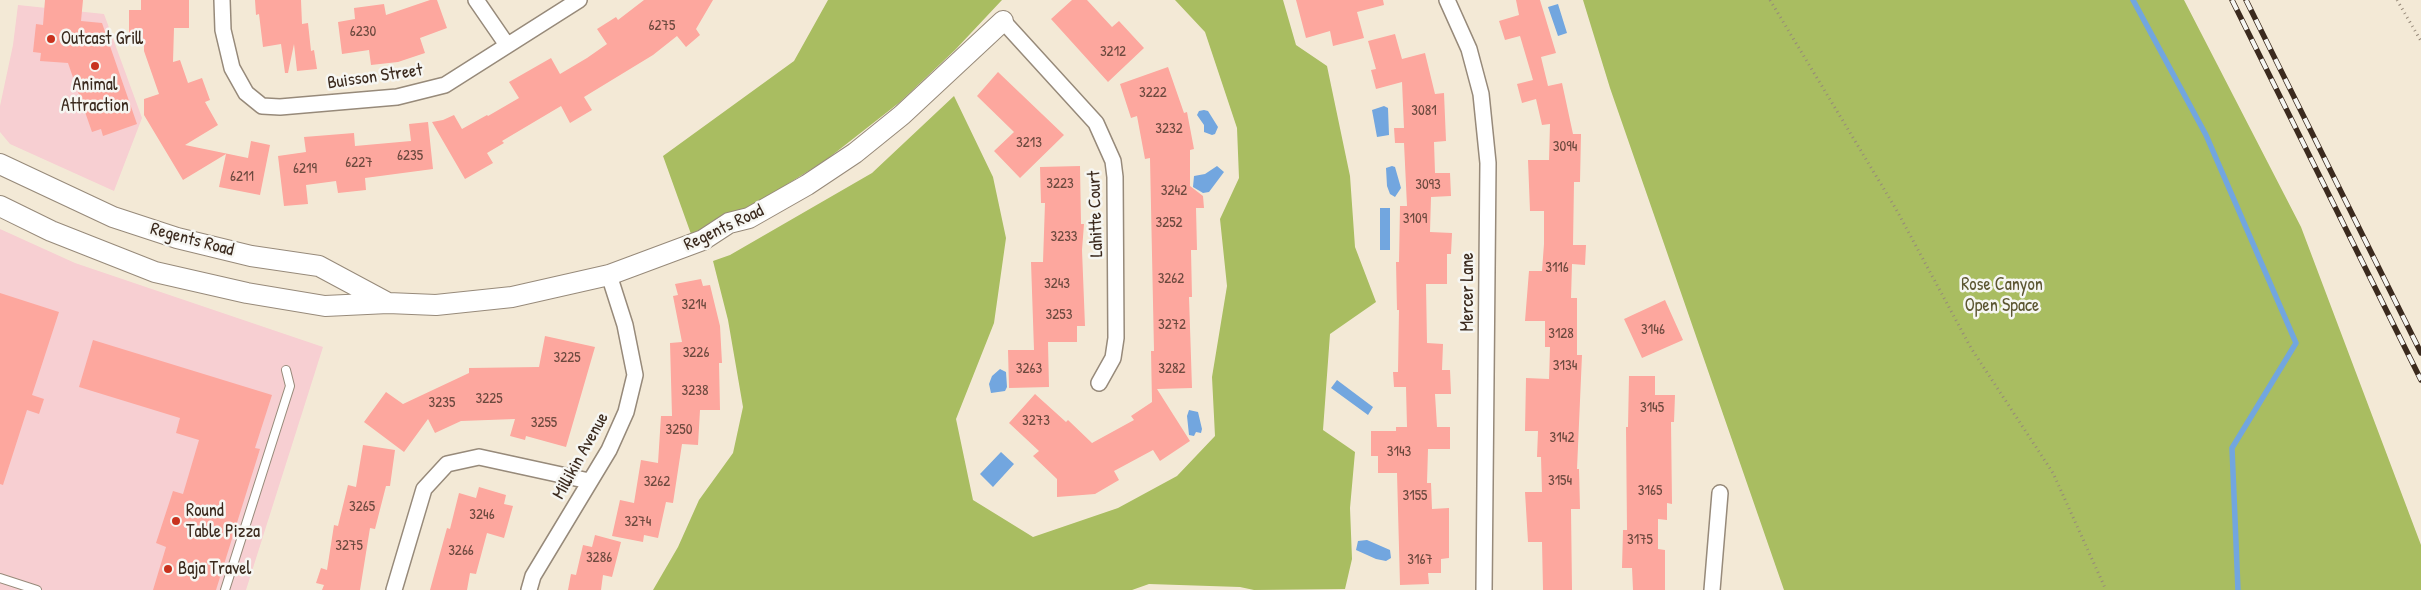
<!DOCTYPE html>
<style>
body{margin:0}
canvas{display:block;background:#f3e9d6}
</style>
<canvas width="2421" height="590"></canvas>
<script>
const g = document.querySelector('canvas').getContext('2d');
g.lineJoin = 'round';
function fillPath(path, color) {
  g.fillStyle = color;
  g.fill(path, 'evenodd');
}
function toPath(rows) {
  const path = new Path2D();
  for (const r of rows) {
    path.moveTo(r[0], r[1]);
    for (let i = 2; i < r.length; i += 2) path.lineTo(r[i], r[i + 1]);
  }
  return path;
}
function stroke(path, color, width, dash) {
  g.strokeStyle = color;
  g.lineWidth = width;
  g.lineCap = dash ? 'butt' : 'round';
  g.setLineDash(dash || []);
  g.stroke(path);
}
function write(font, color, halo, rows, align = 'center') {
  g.font = font + ' "Patrick Hand",sans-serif';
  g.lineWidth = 5;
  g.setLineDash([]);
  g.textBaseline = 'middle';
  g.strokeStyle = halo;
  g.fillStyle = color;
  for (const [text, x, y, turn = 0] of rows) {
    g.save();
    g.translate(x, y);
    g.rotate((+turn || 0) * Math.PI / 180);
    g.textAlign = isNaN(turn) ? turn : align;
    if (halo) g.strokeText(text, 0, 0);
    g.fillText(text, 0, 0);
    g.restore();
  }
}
fillPath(toPath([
 [18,5,104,14,142,118,114,191,10,144,0,132,0,106,13,45],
 [0,229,75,263,323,347,246,590,0,590]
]), '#f7cfd2');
fillPath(toPath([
 [828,0,1002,0,955,50,900,102,826,160,749,208,691,234,663,156,794,61],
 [1175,0,1283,0,1296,45,1327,66,1350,176,1355,247,1376,302,1330,334,1323,430,1355,452,1350,508,1352,559,1345,589,1254,590,1240,587,1149,584,1132,590,653,590,678,547,699,500,733,453,743,407,728,320,713,261,730,255,872,173,954,96,993,177,1006,238,994,323,956,419,973,500,1033,537,1118,508,1177,476,1215,436,1212,377,1227,286,1220,219,1239,178,1237,128,1205,32],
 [1583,0,2184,0,2301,227,2421,545,2421,590,1784,590,1610,88]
]), '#a9bd61');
fillPath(toPath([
 [1558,4,1567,33,1558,36,1548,7],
 [1384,106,1388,108,1389,135,1377,137,1372,110],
 [1204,110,1208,111,1218,127,1215,134,1212,135,1204,132,1204,125,1197,115,1199,111],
 [1217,166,1224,172,1209,192,1203,193,1193,187,1194,176,1205,174],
 [1392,166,1395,167,1401,188,1395,197,1390,194,1387,186,1386,168],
 [1380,208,1390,208,1390,250,1380,250],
 [1000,369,1006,372,1007,387,1005,391,991,393,989,384,992,376],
 [1337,380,1373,407,1368,415,1331,388],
 [1189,410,1198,412,1202,429,1201,433,1196,432,1194,436,1189,435,1187,416],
 [1001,452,1014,464,993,487,980,474],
 [1367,540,1390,550,1391,558,1386,561,1376,559,1356,550,1358,541]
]), '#72a6df');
stroke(toPath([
 [2133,0,2206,135,2296,343,2232,448,2238,590]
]), '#72a6df', 5.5);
fillPath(toPath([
 [45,0,83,0,81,21,102,23,137,124,103,136,101,129,92,132,68,63,40,61,41,53,33,52,36,24,43,25],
 [141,0,189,0,189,28,174,28,173,62,180,60,188,83,202,78,210,100,205,102,218,125,185,145,248,158,251,141,270,145,260,195,219,187,226,154,183,180,144,115,144,99,159,94,144,51,144,40,129,40,129,10,141,10],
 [255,0,301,0,302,24,308,23,311,51,314,50,317,69,297,71,294,44,288,73,285,73,281,44,263,47,259,14,256,15],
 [430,0,437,0,447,28,420,38,425,53,398,62,371,65,369,50,342,54,338,22,355,19,354,8,384,4,386,15],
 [644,0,713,0,696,29,700,35,686,47,677,36,653,55,584,97,592,110,570,123,561,106,502,141,504,143,487,153,493,163,465,179,432,122,443,120,454,115,462,129,487,115,488,116,519,98,509,82,551,58,560,74,587,58,607,44,597,29,616,17,618,20],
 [1072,0,1087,0,1112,27,1119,21,1144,48,1108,82,1051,19],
 [1296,0,1383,0,1384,5,1357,12,1364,38,1333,46,1330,31,1306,38],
 [1516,0,1540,0,1556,53,1541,57,1548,86,1562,83,1573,134,1581,134,1580,182,1574,182,1573,245,1586,245,1585,265,1572,264,1571,298,1577,298,1577,355,1582,355,1577,469,1579,469,1580,509,1571,509,1572,590,1543,590,1542,542,1528,542,1525,492,1542,492,1541,457,1537,457,1538,431,1525,431,1526,378,1549,379,1550,347,1545,347,1545,321,1525,321,1529,271,1542,271,1544,244,1544,211,1530,211,1528,160,1549,160,1550,124,1542,125,1536,99,1522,103,1517,84,1533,80,1520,36,1505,40,1499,21,1519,15],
 [1395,34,1402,59,1425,53,1435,94,1444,93,1446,141,1434,142,1435,173,1450,173,1451,196,1431,197,1430,232,1452,233,1451,254,1447,254,1447,284,1426,284,1427,343,1443,344,1442,370,1450,370,1451,394,1435,394,1437,427,1450,427,1450,449,1428,449,1427,483,1431,483,1432,509,1449,508,1449,558,1441,559,1441,573,1428,573,1429,584,1400,585,1397,473,1378,473,1378,456,1371,456,1371,431,1396,431,1396,427,1407,427,1406,387,1394,387,1393,372,1398,372,1399,310,1397,310,1396,262,1399,262,1400,206,1407,206,1404,143,1395,143,1394,128,1404,128,1402,82,1376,89,1371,70,1376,69,1368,41],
 [1168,67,1184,113,1187,112,1194,149,1190,150,1190,186,1203,196,1204,208,1196,208,1197,250,1191,250,1192,297,1189,297,1192,388,1157,389,1190,441,1160,461,1153,450,1114,471,1119,480,1095,494,1057,497,1057,479,1033,456,1039,451,1009,423,1035,394,1066,422,1068,420,1092,443,1134,420,1131,416,1152,402,1151,351,1154,351,1150,158,1145,159,1137,116,1131,118,1120,84],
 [998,72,1064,135,1020,178,994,151,1014,132,977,96],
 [428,122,433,169,365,178,366,190,338,193,336,181,306,185,308,204,284,206,278,156,306,152,304,137,354,133,355,146,411,141,409,124],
 [1080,166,1081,224,1084,224,1082,250,1085,326,1077,326,1077,342,1048,342,1049,387,1009,388,1008,350,1034,350,1031,262,1043,262,1045,203,1041,203,1040,167],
 [701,279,703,286,710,285,720,326,722,363,719,363,720,410,700,410,698,445,682,444,673,503,666,502,658,538,644,535,643,542,612,536,620,500,634,503,641,460,658,463,661,416,672,416,670,343,682,342,673,296,678,295,675,284],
 [0,293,59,312,32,395,44,399,39,414,27,410,3,485,0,484],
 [1665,300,1683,340,1642,358,1624,319],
 [545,336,595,347,566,447,526,436,525,440,510,436,515,419,461,421,435,433,428,419,404,452,364,422,386,392,403,404,469,373,469,368,539,367],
 [93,340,272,395,255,448,260,449,216,590,153,590,166,547,156,543,173,491,183,494,199,440,176,433,180,418,79,387],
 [1629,376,1655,376,1655,395,1675,395,1674,422,1671,422,1672,504,1667,503,1667,520,1658,519,1658,549,1665,550,1665,590,1633,590,1632,568,1622,568,1623,530,1627,530,1626,427,1628,427],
 [363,445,395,450,390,486,386,486,375,529,370,528,360,590,322,590,324,585,316,583,321,568,327,570,334,525,338,526,348,485,356,487],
 [479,487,506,495,504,504,513,506,504,538,487,533,476,574,470,573,467,590,430,590,447,528,450,529,459,493,476,498],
 [595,535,621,542,612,577,603,575,601,590,568,590,571,574,576,575,583,545,592,547]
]), '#fda79e');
const service = toPath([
 [0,578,37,590],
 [225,590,290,386,286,370]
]);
const minor = toPath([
 [222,0,223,30,232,68,246,93,262,106,280,107,397,97,445,85,579,0],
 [476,0,507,45],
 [1447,0,1469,49,1481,94,1488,163,1484,590],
 [1003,21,1096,123,1113,161,1115,177,1116,338,1113,358,1099,383],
 [394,590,424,489,447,464,479,457,589,481],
 [529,590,533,576,609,450,626,412,635,375,625,325,609,275],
 [1712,590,1720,493]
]);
const tertiary = toPath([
 [0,164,113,217,177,238,251,256,319,266,388,303],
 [0,206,51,231,155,272,247,293,325,306,388,303,436,305,512,297,609,275,703,240,729,223,749,218,807,185,855,153,902,115,1003,21]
]);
stroke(service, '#978a7a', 10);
stroke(minor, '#978a7a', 18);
stroke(tertiary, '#978a7a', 22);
stroke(toPath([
 [1770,0,1896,209,1971,348,2053,473,2106,590],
 [2397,0,2421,41]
]), '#978a7a', 3, [1, 4]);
stroke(service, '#fff', 8);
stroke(minor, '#fff', 15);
stroke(tertiary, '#fff', 20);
const rail = toPath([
 [2232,0,2421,380],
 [2246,0,2421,353]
]);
stroke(rail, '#3b2a1e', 5.5);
stroke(rail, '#f6f6f2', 4, [11]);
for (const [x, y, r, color] of [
 [51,39,5,"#c8321e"],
 [95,66,5,"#c8321e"],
 [176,521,5,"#c8321e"],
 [168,569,5,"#c8321e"]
]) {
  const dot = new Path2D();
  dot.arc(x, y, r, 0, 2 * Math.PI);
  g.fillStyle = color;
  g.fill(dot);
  stroke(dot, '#f6f6f2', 2);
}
write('15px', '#6c493e', null, [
 ["6275",662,26],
 ["6230",363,32],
 ["3212",1113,52],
 ["3222",1153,93],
 ["3081",1424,111],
 ["3232",1169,129],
 ["3213",1029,143],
 ["3094",1565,147],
 ["6235",410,156],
 ["6227",359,163],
 ["6219",305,169],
 ["6211",242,177],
 ["3223",1060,184],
 ["3093",1428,185],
 ["3242",1174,191],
 ["3109",1415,219],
 ["3252",1169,223],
 ["3233",1064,237],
 ["3116",1557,268],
 ["3262",1171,279],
 ["3243",1057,284],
 ["3214",694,305],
 ["3253",1059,315],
 ["3272",1172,325],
 ["3146",1653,330],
 ["3128",1561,334],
 ["3226",696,353],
 ["3225",567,358],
 ["3134",1565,366],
 ["3263",1029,369],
 ["3282",1172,369],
 ["3238",695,391],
 ["3225",489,399],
 ["3235",442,403],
 ["3145",1652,408],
 ["3273",1036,421],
 ["3255",544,423],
 ["3250",679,430],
 ["3142",1562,438],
 ["3143",1399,452],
 ["3154",1560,481],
 ["3262",657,482],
 ["3165",1650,491],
 ["3155",1415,496],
 ["3265",362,507],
 ["3246",482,515],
 ["3274",638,522],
 ["3175",1640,540],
 ["3275",349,546],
 ["3266",461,551],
 ["3286",599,558],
 ["3167",1420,560]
]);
write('18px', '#3b2a1e', '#f6f6f2', [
 ["Outcast Grill",61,39],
 ["Animal",95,85,"center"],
 ["Attraction",95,106,"center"],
 ["Round",186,511],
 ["Table Pizza",186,532],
 ["Baja Travel",178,569]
], 'left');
write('18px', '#3b2a1e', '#f6f6f2', [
 ["Buisson Street",375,77,-8],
 ["Lahitte Court",1096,214,-92],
 ["Regents Road",724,228,-25],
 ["Regents Road",192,240,15],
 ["Mercer Lane",1468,292,-90],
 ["Millikin Avenue",581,456,-61]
]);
write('18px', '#5c5632', '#f6f6f2', [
 ["Rose Canyon",2002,285],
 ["Open Space",2002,306]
]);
</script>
